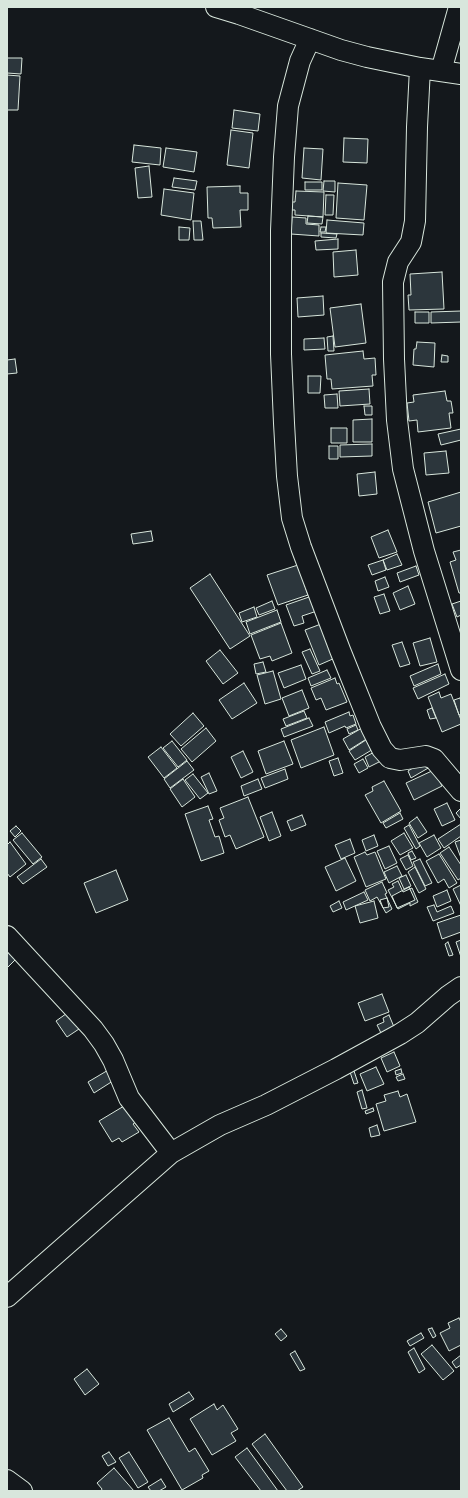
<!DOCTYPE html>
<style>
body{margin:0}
#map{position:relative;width:468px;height:1498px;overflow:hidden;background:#14181c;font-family:Montserrat,sans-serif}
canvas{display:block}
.frame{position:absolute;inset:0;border:8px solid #d8e6dc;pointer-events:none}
</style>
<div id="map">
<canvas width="468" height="1498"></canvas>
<div class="frame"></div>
</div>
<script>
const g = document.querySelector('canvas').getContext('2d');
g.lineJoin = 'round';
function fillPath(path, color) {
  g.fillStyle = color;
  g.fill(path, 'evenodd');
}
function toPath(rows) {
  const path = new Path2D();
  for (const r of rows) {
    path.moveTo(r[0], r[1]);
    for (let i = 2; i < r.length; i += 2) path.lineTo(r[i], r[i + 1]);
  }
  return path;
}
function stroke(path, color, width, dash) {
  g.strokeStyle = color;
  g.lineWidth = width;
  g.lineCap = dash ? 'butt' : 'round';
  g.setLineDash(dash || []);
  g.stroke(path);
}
const building = toPath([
 [7,58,22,58,21,74,7,73,7,58],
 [7,75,20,76,18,110,7,110,7,75],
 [234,110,260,114,258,131,232,128,234,110],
 [231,130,253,133,249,168,227,165,231,130],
 [344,138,368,139,367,163,343,162,344,138],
 [134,145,161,148,160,165,132,162,134,145],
 [166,148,197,152,194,172,163,167,166,148],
 [304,148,323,149,321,180,302,178,304,148],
 [149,166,152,197,138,198,135,168,149,166],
 [174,178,197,181,195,190,172,187,174,178],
 [324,181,335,181,335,192,323,191,324,181],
 [305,182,322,182,322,190,305,190,305,182],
 [338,183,367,185,364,220,336,218,338,183],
 [240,186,240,193,248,193,248,210,240,210,241,227,213,228,212,218,208,218,207,187,240,186],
 [164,189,194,193,191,220,161,215,164,189],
 [296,191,324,192,323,217,295,215,295,210,291,210,292,202,295,202,296,191],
 [326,195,334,195,333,215,325,215,326,195],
 [308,216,323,217,322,224,307,223,308,216],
 [292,217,306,218,306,224,319,225,319,236,291,234,292,217],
 [327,220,364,223,363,235,326,233,327,220],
 [193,221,201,221,203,240,194,240,193,221],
 [179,227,190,228,189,240,179,240,179,227],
 [321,227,326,227,325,232,320,232,321,227],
 [321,233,337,234,336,238,321,237,321,233],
 [338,239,338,249,316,250,315,241,338,239],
 [356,250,358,275,334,277,333,252,356,250],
 [442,272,444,309,409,310,408,295,411,295,410,274,442,272],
 [323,296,324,315,298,317,297,298,323,296],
 [361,304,366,343,335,347,330,308,361,304],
 [461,311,461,322,431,323,431,312,461,311],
 [415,312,429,312,429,323,415,323,415,312],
 [333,336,334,351,328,351,327,337,333,336],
 [324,338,325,349,304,350,304,339,324,338],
 [417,342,435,343,434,367,413,365,414,349,416,349,417,342],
 [363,351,364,359,375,358,376,375,372,375,373,386,332,389,331,379,327,379,325,355,363,351],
 [442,355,448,356,448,362,441,362,442,355],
 [15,359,17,373,7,374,7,360,15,359],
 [308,376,321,376,320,393,308,393,308,376],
 [369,389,370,404,340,406,339,391,369,389],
 [445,391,447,401,451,401,453,413,449,413,451,428,418,432,417,420,409,421,407,403,414,402,413,395,445,391],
 [337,394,338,408,325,408,324,395,337,394],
 [364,406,372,406,372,415,365,415,364,406],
 [372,419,372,442,353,442,353,420,372,419],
 [331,428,347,428,347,443,331,443,331,428],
 [461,429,461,440,441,445,438,434,461,429],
 [372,444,372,456,340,457,340,445,372,444],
 [329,446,338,446,338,459,329,459,329,446],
 [446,451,449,473,426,475,424,453,446,451],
 [375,472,377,494,359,496,357,474,375,472],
 [461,492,461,526,436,533,428,502,461,492],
 [388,530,397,552,379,558,371,537,388,530],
 [151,531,153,541,133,544,131,534,151,531],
 [461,550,461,593,459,593,450,562,456,560,453,552,461,550],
 [397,554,402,565,387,570,383,560,397,554],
 [383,560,386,570,372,575,368,565,383,560],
 [298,565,308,595,278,605,267,575,298,565],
 [416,566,419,575,400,582,397,573,416,566],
 [210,574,250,636,230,649,190,588,210,574],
 [385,577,389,587,378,591,375,581,385,577],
 [408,586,415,604,400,610,393,593,408,586],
 [384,594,390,611,380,614,374,597,384,594],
 [312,596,317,611,302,616,304,623,294,626,286,605,312,596],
 [272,601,275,609,259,615,256,608,272,601],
 [461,601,461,615,457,617,452,604,461,601],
 [254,607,257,617,242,622,239,613,254,607],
 [277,610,281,622,250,634,246,622,277,610],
 [281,623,292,653,272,661,270,656,260,659,251,635,281,623],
 [321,624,335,658,319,665,305,630,321,624],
 [430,638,437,662,420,666,413,643,430,638],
 [402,642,410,664,400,667,392,645,402,642],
 [310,649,320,671,312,674,302,652,310,649],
 [220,650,238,673,223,684,206,661,220,650],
 [263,662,266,672,256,674,254,664,263,662],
 [438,664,441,674,414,686,410,676,438,664],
 [301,665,306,679,284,688,278,673,301,665],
 [327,670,331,678,311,686,308,678,327,670],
 [273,671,281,699,265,704,257,675,273,671],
 [445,674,449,684,418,699,413,688,445,674],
 [335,678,337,684,339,683,347,702,326,710,321,698,316,700,311,688,335,678],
 [244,683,257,703,232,719,219,700,244,683],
 [302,690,309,708,289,716,282,698,302,690],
 [439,692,441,698,451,694,461,720,461,724,442,732,428,697,439,692],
 [460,698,461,702,461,714,459,715,454,700,460,698],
 [432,708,436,718,430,719,427,710,432,708],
 [304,711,307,718,286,726,283,719,304,711],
 [349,712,350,716,353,715,356,724,346,728,345,726,329,733,325,722,349,712],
 [193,713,204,726,181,746,170,734,193,713],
 [309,718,313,726,284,737,281,729,309,718],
 [356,725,358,730,349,734,347,729,356,725],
 [324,727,334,755,301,768,291,740,324,727],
 [206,728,216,741,192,762,181,749,206,728],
 [362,728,368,738,349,750,343,739,362,728],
 [369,738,375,748,355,760,349,751,369,738],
 [172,741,187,760,178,767,163,748,172,741],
 [284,741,293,764,266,774,258,751,284,741],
 [161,747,177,768,164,778,148,757,161,747],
 [378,750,383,760,369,767,365,757,378,750],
 [243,751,253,772,241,778,231,757,243,751],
 [338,758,343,773,334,776,329,761,338,758],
 [363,759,368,768,359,773,354,764,363,759],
 [426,760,430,767,411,778,408,771,426,760],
 [187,761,194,770,170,788,164,779,187,761],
 [285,769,288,779,265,788,261,778,285,769],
 [434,770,442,786,414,800,406,783,434,770],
 [209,773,217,791,209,794,201,777,209,773],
 [193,774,208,793,200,799,185,780,193,774],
 [183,779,195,797,182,807,170,789,183,779],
 [258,779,262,789,244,796,241,786,258,779],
 [384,781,401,811,381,823,365,795,373,791,372,787,384,781],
 [248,797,264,837,236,849,230,835,225,837,219,820,224,818,220,808,248,797],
 [447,803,455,820,442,826,434,809,447,803],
 [208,806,213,819,209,820,215,837,219,836,224,853,201,861,185,814,208,806],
 [461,808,461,819,456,813,461,808],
 [272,812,281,836,269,841,260,817,272,812],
 [400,813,403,819,386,828,383,823,400,813],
 [302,815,306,825,291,831,287,821,302,815],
 [417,817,427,832,418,838,409,823,417,817],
 [461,824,461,836,444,848,438,839,461,824],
 [409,825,420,846,416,849,404,828,409,825],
 [16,826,21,831,15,837,10,831,16,826],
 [22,833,42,857,33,864,13,840,22,833],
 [404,833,413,848,400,855,391,841,404,833],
 [374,835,378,846,366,851,362,840,374,835],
 [434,835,441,848,427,857,419,843,434,835],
 [350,839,355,853,341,859,335,845,350,839],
 [461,840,461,858,455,842,461,840],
 [10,842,26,864,10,877,7,873,7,845,10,842],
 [389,846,397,863,385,869,377,851,389,846],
 [449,847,461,865,461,878,458,880,440,853,449,847],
 [412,851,416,858,411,860,408,853,412,851],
 [365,852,367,855,375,852,386,879,366,887,354,857,365,852],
 [439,854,457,883,449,888,444,879,438,883,426,861,439,854],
 [408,855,413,866,406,870,400,859,408,855],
 [345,858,356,881,336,891,325,867,345,858],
 [41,859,47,867,23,884,17,877,41,859],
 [420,859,432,883,425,886,413,862,420,859],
 [397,866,402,876,389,883,384,872,397,866],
 [415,867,426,889,419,893,408,872,415,867],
 [116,870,128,900,96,913,84,883,116,870],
 [406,875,411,886,404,889,399,878,406,875],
 [398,881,403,892,412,888,418,902,410,906,410,903,398,909,388,890,394,887,392,884,398,881],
 [382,882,387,893,385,894,392,909,386,913,377,897,370,901,365,890,382,882],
 [461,885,461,906,453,889,461,885],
 [409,887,415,900,397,908,392,896,409,887],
 [447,890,451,901,437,907,433,896,447,890],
 [364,892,368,900,346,910,343,902,364,892],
 [387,898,389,907,383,908,380,900,387,898],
 [339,901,342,908,333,912,330,906,339,901],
 [374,901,378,918,360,923,355,906,374,901],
 [434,905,437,912,451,906,454,913,433,921,427,907,434,905],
 [461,915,461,932,442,939,437,923,461,915],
 [7,940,21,954,7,968,7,940],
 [461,940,461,957,456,942,461,940],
 [448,942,453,955,449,956,445,944,448,942],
 [382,994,389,1012,365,1021,358,1003,382,994],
 [70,1011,82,1027,67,1037,56,1021,70,1011],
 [389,1015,394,1027,381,1033,377,1025,384,1022,383,1018,389,1015],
 [394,1052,400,1066,387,1072,381,1058,394,1052],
 [376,1067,384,1084,367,1091,360,1074,376,1067],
 [110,1069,116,1079,94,1093,88,1082,110,1069],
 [401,1069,402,1073,396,1075,395,1071,401,1069],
 [354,1071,358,1083,354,1084,350,1072,354,1071],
 [403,1074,405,1079,398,1081,396,1077,403,1074],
 [362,1090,367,1108,362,1109,357,1092,362,1090],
 [398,1091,400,1097,407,1094,416,1122,384,1131,376,1104,386,1101,384,1095,398,1091],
 [129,1103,139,1120,133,1124,139,1132,122,1142,119,1138,112,1142,99,1121,129,1103],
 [373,1108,374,1111,366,1114,365,1111,373,1108],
 [377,1125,380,1135,371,1137,369,1128,377,1125],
 [459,1318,461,1322,461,1345,449,1351,440,1333,450,1328,448,1323,459,1318],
 [432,1328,436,1336,433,1338,428,1329,432,1328],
 [281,1329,287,1336,281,1341,275,1334,281,1329],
 [421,1333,424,1338,410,1346,407,1341,421,1333],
 [432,1345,454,1371,443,1380,421,1354,432,1345],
 [414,1348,425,1369,419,1373,408,1352,414,1348],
 [295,1351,305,1369,300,1371,290,1354,295,1351],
 [461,1355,461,1365,456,1368,452,1362,461,1355],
 [87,1369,99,1384,85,1395,74,1379,87,1369],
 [189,1392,194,1399,173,1412,169,1404,189,1392],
 [214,1404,217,1410,223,1405,238,1429,231,1433,236,1441,212,1455,190,1419,214,1404],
 [169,1418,189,1452,195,1448,209,1471,202,1475,203,1478,182,1490,147,1430,169,1418],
 [265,1434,303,1487,297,1491,287,1491,252,1444,265,1434],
 [247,1448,278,1491,261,1491,235,1457,247,1448],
 [109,1452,116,1462,108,1466,102,1456,109,1452],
 [129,1452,148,1482,138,1488,119,1458,129,1452],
 [114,1468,134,1491,101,1491,102,1489,97,1483,114,1468],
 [161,1479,166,1487,159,1491,151,1491,148,1487,161,1479]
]);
fillPath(building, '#2c363c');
stroke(building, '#d8e6dc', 1);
const minor = toPath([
 [216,7,239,14,341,50,367,57,420,68,461,74],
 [310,39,300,61,288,106,284,157,281,231,281,354,284,423,287,476,292,518,301,547,340,650,371,727,382,749,390,758,400,760,426,756,434,759,461,791],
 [420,68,417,127,415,221,411,242,398,262,393,282,394,359,397,420,403,469,424,551,461,670],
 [441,71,459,7],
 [7,936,93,1029,104,1044,113,1060,129,1098,171,1153],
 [7,1297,171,1153,220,1125,266,1105,336,1069,400,1034,417,1023,448,996,461,987],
 [7,1480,22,1491]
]);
stroke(minor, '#d8e6dc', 22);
stroke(minor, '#14181c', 20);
</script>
